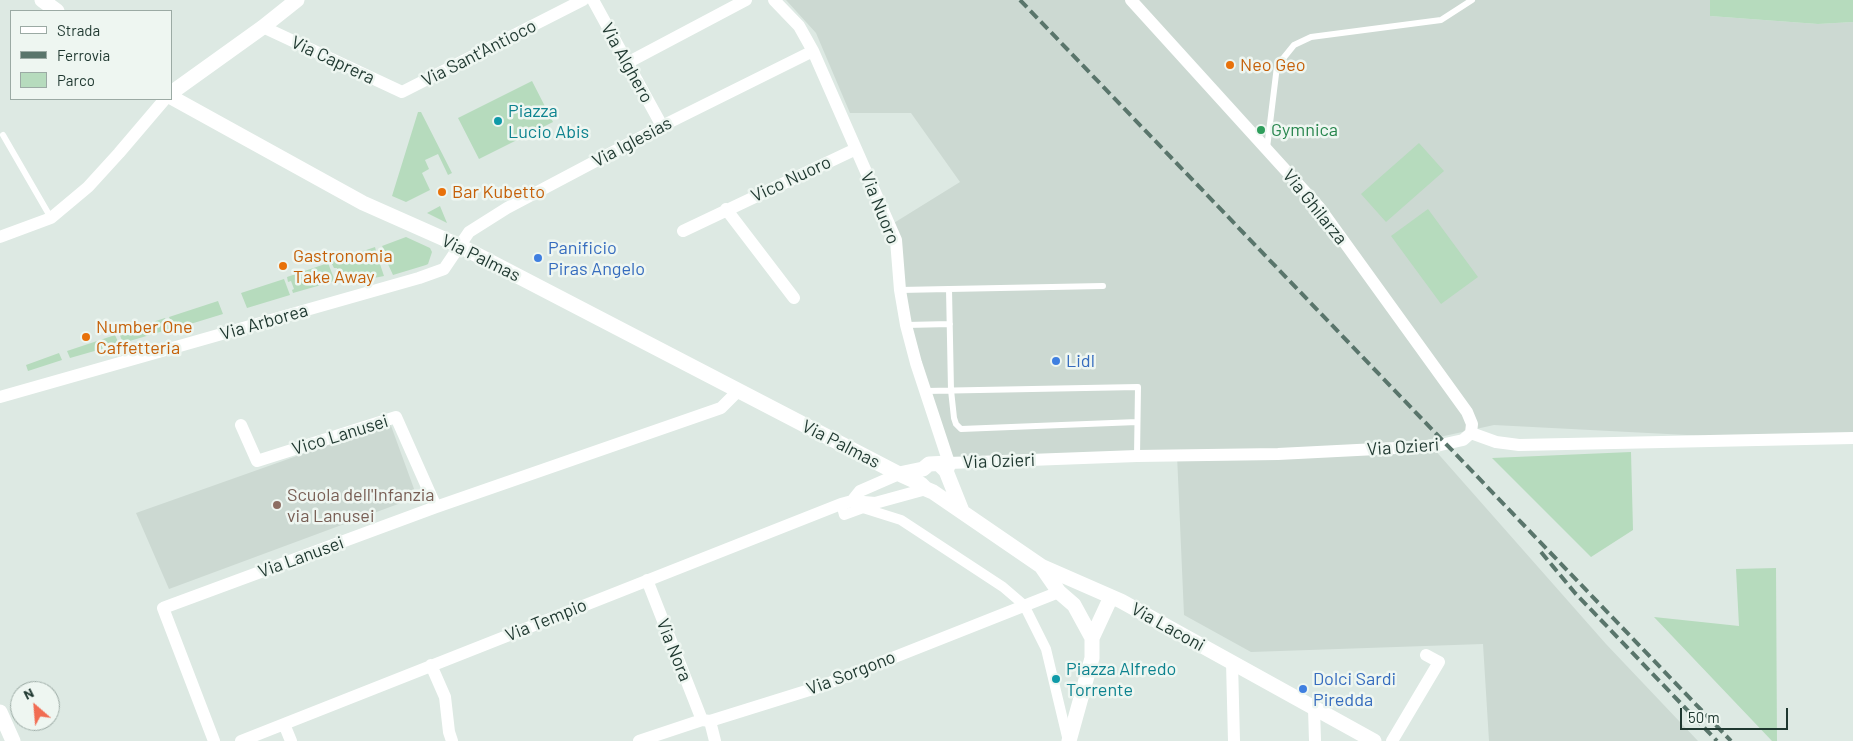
<!DOCTYPE html>
<style>
body{margin:0}
#map{position:relative;width:1853px;height:741px;overflow:hidden;background:#dde9e3;font-family:Barlow,sans-serif}
canvas{display:block}
.legend{position:absolute;left:10px;top:10px;width:162px;height:90px;box-sizing:border-box;background:#eef6f1;border:1px solid #9baaa4;margin:0;padding:6px 9px;list-style:none;font-size:15px;color:#1f3830}
.legend li{display:flex;align-items:center;gap:10px;height:25px}
.legend b{width:25px;border:1px solid #9baaa4}
.north{position:absolute;left:10px;top:681px;width:50px;height:50px;box-sizing:border-box;background:#eef6f1;border:1px solid #9baaa4;border-radius:50%;rotate:333deg;font-size:14px;font-weight:700;line-height:20px;text-align:center;color:#1f3830}
.north::after{content:'';display:block;margin:auto;width:18px;height:22px;background:#f16d53;clip-path:polygon(50% 0,100% 100%,50% 72%,0 100%)}
.scale{position:absolute;left:1680px;top:708px;width:108px;height:22px;box-sizing:border-box;border:2px solid #1f3830;border-top:0;padding-left:6px;font-size:15px;line-height:18px;white-space:nowrap;color:#1f3830;-webkit-text-stroke:4px #eef6f1;paint-order:stroke}
</style>
<div id="map">
<canvas width="1853" height="741"></canvas>
<ul class="legend">
<li><b style="height:6px;background:#fff"></b>Strada</li>
<li><b style="height:6px;background:#59756b"></b>Ferrovia</li>
<li><b style="height:14px;background:#b6dbbd"></b>Parco</li>
</ul>
<div class="north">N</div>
<div class="scale">50 m</div>
</div>
<script>
const g = document.querySelector('canvas').getContext('2d');
g.lineJoin = 'round';
function fillPath(path, color) {
  g.fillStyle = color;
  g.fill(path, 'evenodd');
}
function toPath(rows) {
  const path = new Path2D();
  for (const r of rows) {
    path.moveTo(r[0], r[1]);
    for (let i = 2; i < r.length; i += 2) path.lineTo(r[i], r[i + 1]);
  }
  return path;
}
function stroke(path, color, width, dash) {
  g.strokeStyle = color;
  g.lineWidth = width;
  g.lineCap = dash ? 'butt' : 'round';
  g.setLineDash(dash || []);
  g.stroke(path);
}
function write(font, color, halo, rows, align = 'center') {
  g.font = font + ' Barlow,sans-serif';
  g.lineWidth = 5;
  g.setLineDash([]);
  g.textBaseline = 'middle';
  g.strokeStyle = halo;
  g.fillStyle = color;
  for (const [text, x, y, turn = 0] of rows) {
    g.save();
    g.translate(x, y);
    g.rotate((+turn || 0) * Math.PI / 180);
    g.textAlign = isNaN(turn) ? turn : align;
    if (halo) g.strokeText(text, 0, 0);
    g.fillText(text, 0, 0);
    g.restore();
  }
}
fillPath(toPath([
 [786,0,1710,0,1710,16,1818,24,1853,22,1853,442,1841,443,1494,425,1426,440,1606,644,1698,741,1489,741,1483,644,1251,652,1184,615,1177,455,949,463,926,391,889,226,960,182,911,113,850,113,816,33],
 [390,423,417,497,169,589,136,513]
]), '#ccd9d2');
fillPath(toPath([
 [1710,0,1853,0,1853,22,1818,24,1710,16],
 [532,81,553,122,479,159,458,118],
 [418,112,421,112,452,173,448,175,438,154,425,160,429,169,422,173,430,190,406,202,392,196],
 [1419,143,1444,171,1386,222,1361,194],
 [440,206,447,223,427,213],
 [1428,209,1478,277,1441,304,1391,236],
 [406,237,430,248,432,252,428,264,426,265,393,275,387,262,390,260,382,246],
 [375,247,377,255,373,256,376,264,380,264,384,276,374,278,372,273,338,282,337,277,340,275,337,268,334,268,331,262],
 [328,263,335,281,293,293,292,290,294,289,291,281,288,282,287,277],
 [284,279,290,295,247,308,241,293],
 [218,301,223,314,174,329,169,317],
 [165,318,170,329,123,343,119,333],
 [115,335,119,344,70,358,67,351],
 [59,353,62,360,28,371,26,365],
 [1631,452,1633,530,1591,557,1492,458],
 [1776,568,1777,741,1772,741,1654,617,1739,626,1736,569]
]), '#b6dbbd');
stroke(toPath([
 [3,135,51,218],
 [1267,148,1277,66,1294,45,1311,37,1441,20,1472,0],
 [1103,286,949,289,951,390,954,418,956,424,961,429,1137,422],
 [900,290,949,289],
 [906,325,950,324],
 [926,391,1138,387,1137,456]
]), '#fff', 6);
stroke(toPath([
 [841,504,844,515,863,508,901,520,1003,587,1024,605,1046,649,1068,741]
]), '#fff', 10);
stroke(toPath([
 [593,0,662,126],
 [774,0,799,26,813,51,896,240,900,290,906,325,916,363,949,463,1137,456,1278,454,1436,446,1463,440,1471,433],
 [1131,0,1319,207,1467,412,1472,424,1471,433],
 [263,27,402,92,583,0],
 [627,63,746,0],
 [726,209,794,298],
 [683,231,856,149],
 [0,237,51,218,88,187,119,153,165,99],
 [0,397,419,278,444,269,469,232,507,208,662,126,813,51],
 [241,425,257,461,396,417,436,507],
 [1471,433,1496,442,1519,445,1853,438],
 [852,501,860,491,899,474],
 [647,580,702,720],
 [1232,662,1234,741],
 [431,665,445,697,449,732,452,741],
 [1314,708,1315,741],
 [710,721,715,741],
 [284,724,291,741],
 [214,741,163,608,436,507,721,408,738,391],
 [241,741,841,504,852,501,875,503,926,489],
 [639,741,702,720,710,721,819,687,1059,592],
 [1392,741,1439,662,1426,655]
]), '#fff', 12);
stroke(toPath([
 [42,0,57,11],
 [171,93,263,27,297,0],
 [171,97,363,203,460,246,899,474,921,484,926,489,933,492,1041,566,1121,601,1374,741],
 [940,465,946,471,962,511],
 [899,474,923,469,929,464,949,463,946,471],
 [1041,566,1059,592,1074,605,1092,638,1092,658,1069,741],
 [1092,638,1111,597],
 [0,712,13,741]
]), '#fff', 15);
stroke(toPath([
 [1020,0,1731,741],
 [1541,552,1575,593,1717,741]
]), '#59756b', 4, [10, 5]);
for (const [x, y, r, color] of [
 [1230,65,5,"#e8710a"],
 [498,121,5,"#0f9aa8"],
 [1261,130,5,"#2e9e5b"],
 [442,192,5,"#e8710a"],
 [538,258,5,"#3f7fe0"],
 [283,266,5,"#e8710a"],
 [86,337,5,"#e8710a"],
 [1056,361,5,"#3f7fe0"],
 [277,505,5,"#8d6e63"],
 [1056,679,5,"#0f9aa8"],
 [1303,689,5,"#3f7fe0"]
]) {
  const dot = new Path2D();
  dot.arc(x, y, r, 0, 2 * Math.PI);
  g.fillStyle = color;
  g.fill(dot);
  stroke(dot, '#eef6f1', 2);
}
write('18px', '#1f3830', '#eef6f1', [
 ["Via Sant'Antioco",479,53,-27],
 ["Via Caprera",333,60,25],
 ["Via Alghero",627,63,61],
 ["Via Iglesias",632,142,-28],
 ["Vico Nuoro",791,179,-25],
 ["Via Ghilarza",1315,207,51],
 ["Via Nuoro",880,208,68],
 ["Via Palmas",481,258,26],
 ["Via Arborea",264,322,-16],
 ["Vico Lanusei",340,435,-17],
 ["Via Palmas",841,444,27],
 ["Via Ozieri",1403,447,-4],
 ["Via Ozieri",999,461,-2],
 ["Via Lanusei",301,557,-20],
 ["Via Tempio",546,620,-22],
 ["Via Laconi",1168,627,29],
 ["Via Nora",674,650,68],
 ["Via Sorgono",851,673,-21]
]);
write('18px', '#c56008', '#eef6f1', [
 ["Neo Geo",1240,65],
 ["Bar Kubetto",452,192],
 ["Gastronomia",293,256],
 ["Take Away",293,277],
 ["Number One",96,327],
 ["Caffetteria",96,348]
], 'left');
write('18px', '#0d838f', '#eef6f1', [
 ["Piazza",508,111],
 ["Lucio Abis",508,132],
 ["Piazza Alfredo",1066,669],
 ["Torrente",1066,690]
], 'left');
write('18px', '#27864d', '#eef6f1', [
 ["Gymnica",1271,130]
], 'left');
write('18px', '#366cbe', '#eef6f1', [
 ["Panificio",548,248],
 ["Piras Angelo",548,269],
 ["Lidl",1066,361],
 ["Dolci Sardi",1313,679],
 ["Piredda",1313,700]
], 'left');
write('18px', '#785e54', '#eef6f1', [
 ["Scuola dell'Infanzia",287,495],
 ["via Lanusei",287,516]
], 'left');
</script>
